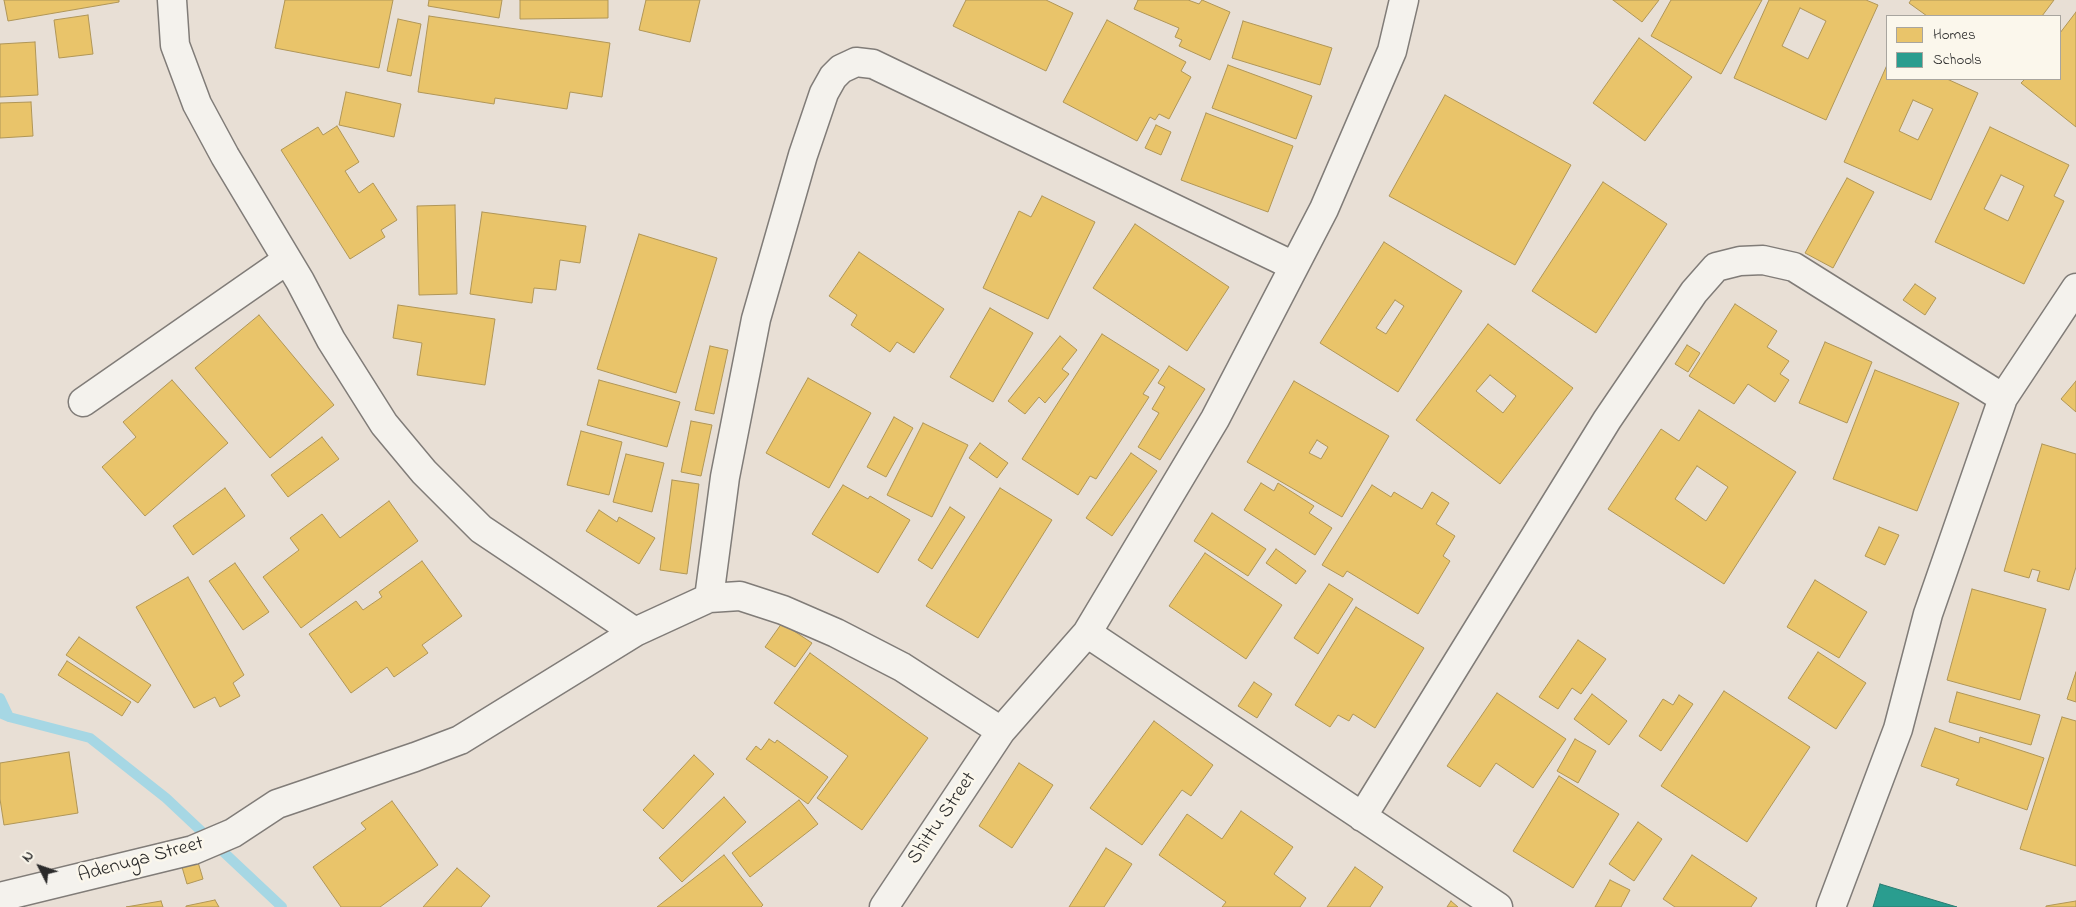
<!DOCTYPE html>
<style>
body{margin:0}
#map{position:relative;width:2076px;height:907px;overflow:hidden;background:#e8dfd5;font-family:"Indie Flower",sans-serif}
canvas{display:block}
.legend{position:absolute;left:1886px;top:15px;width:175px;height:65px;box-sizing:border-box;background:#fbf7ec;border:1px solid #a8a59f;margin:0;padding:6px 9px;list-style:none;font-size:15px;color:#2b2b2b}
.legend li{display:flex;align-items:center;gap:10px;height:25px}
.legend b{width:25px;border:1px solid #a8a59f}
.north{position:absolute;left:15px;top:842px;width:50px;height:50px;-webkit-text-stroke:4px #fbf7ec;paint-order:stroke;rotate:311deg;font-size:14px;font-weight:700;line-height:20px;text-align:center;color:#2b2b2b}
.north::after{content:'';display:block;margin:auto;width:18px;height:22px;background:#2b2b2b;clip-path:polygon(50% 0,100% 100%,50% 72%,0 100%)}
</style>
<div id="map">
<canvas width="2076" height="907"></canvas>
<ul class="legend">
<li><b style="height:14px;background:#e9c46a"></b>Homes</li>
<li><b style="height:14px;background:#2a9d8f"></b>Schools</li>
</ul>
<div class="north">N</div>
</div>
<script>
const g = document.querySelector('canvas').getContext('2d');
g.lineJoin = 'round';
function fillPath(path, color) {
  g.fillStyle = color;
  g.fill(path, 'evenodd');
}
function toPath(rows) {
  const path = new Path2D();
  for (const r of rows) {
    path.moveTo(r[0], r[1]);
    for (let i = 2; i < r.length; i += 2) path.lineTo(r[i], r[i + 1]);
  }
  return path;
}
function stroke(path, color, width, dash) {
  g.strokeStyle = color;
  g.lineWidth = width;
  g.lineCap = dash ? 'butt' : 'round';
  g.setLineDash(dash || []);
  g.stroke(path);
}
function write(font, color, halo, rows, align = 'center') {
  g.font = font + ' "Indie Flower",sans-serif';
  g.lineWidth = 5;
  g.setLineDash([]);
  g.textBaseline = 'middle';
  g.strokeStyle = halo;
  g.fillStyle = color;
  for (const [text, x, y, turn = 0] of rows) {
    g.save();
    g.translate(x, y);
    g.rotate((+turn || 0) * Math.PI / 180);
    g.textAlign = isNaN(turn) ? turn : align;
    if (halo) g.strokeText(text, 0, 0);
    g.fillText(text, 0, 0);
    g.restore();
  }
}
const homes = toPath([
 [4,0,119,0,119,2,8,21,4,0],
 [285,0,393,0,379,68,275,48,285,0],
 [429,0,502,0,499,18,428,6,429,0],
 [520,0,608,0,608,18,520,19,520,0],
 [646,0,700,0,690,42,639,30,646,0],
 [966,0,1046,0,1073,13,1046,71,953,26,966,0],
 [1138,0,1188,0,1199,4,1202,0,1230,12,1210,60,1179,46,1182,40,1175,37,1179,28,1134,9,1138,0],
 [1613,0,1659,0,1642,22,1613,0],
 [1671,0,1762,0,1721,74,1651,36,1671,0],
 [1769,0,1866,0,1878,5,1826,120,1734,78,1769,0],
 [1800,8,1826,21,1808,59,1782,46,1800,8],
 [1911,0,2054,0,2042,16,1927,16,1909,3,1911,0],
 [2076,12,2076,127,2021,83,2025,79,2060,79,2060,33,2076,12],
 [88,15,93,54,59,58,54,20,88,15],
 [429,16,610,43,602,97,570,92,567,109,495,98,494,104,418,92,429,16],
 [398,19,421,24,411,76,387,71,398,19],
 [1107,20,1186,62,1181,71,1191,77,1169,119,1159,114,1155,120,1150,117,1137,141,1063,102,1107,20],
 [1243,21,1332,48,1320,85,1232,58,1243,21],
 [1639,38,1692,77,1645,141,1593,103,1639,38],
 [35,42,38,95,0,97,0,44,35,42],
 [1228,65,1312,96,1296,139,1212,108,1228,65],
 [1887,65,1887,79,1947,79,1978,93,1931,200,1844,162,1887,65],
 [1913,100,1933,109,1918,140,1899,131,1913,100],
 [346,92,401,104,394,137,339,125,346,92],
 [1445,95,1571,165,1515,265,1389,196,1445,95],
 [31,102,33,136,0,138,0,103,31,102],
 [1206,113,1293,146,1268,212,1181,180,1206,113],
 [1156,125,1171,132,1161,155,1145,148,1156,125],
 [337,126,359,162,345,171,359,193,373,183,397,220,381,230,385,237,350,259,281,150,318,127,323,135,337,126],
 [1990,127,2069,165,2054,196,2064,201,2024,284,1935,242,1990,127],
 [2001,175,2024,186,2008,221,1984,209,2001,175],
 [1847,178,1874,192,1833,268,1805,253,1847,178],
 [1603,182,1667,224,1596,333,1532,291,1603,182],
 [1042,196,1095,222,1048,319,983,288,1019,211,1031,217,1042,196],
 [455,205,457,294,419,295,417,206,455,205],
 [482,212,586,226,580,263,560,260,556,290,534,288,532,303,470,294,482,212],
 [1135,224,1229,287,1187,351,1093,288,1135,224],
 [639,234,717,258,676,393,597,369,639,234],
 [1384,242,1462,291,1398,392,1320,343,1384,242],
 [1395,300,1404,306,1386,334,1376,328,1395,300],
 [859,252,944,309,914,353,897,342,890,352,851,325,857,315,829,296,859,252],
 [1915,284,1936,298,1925,315,1903,300,1915,284],
 [1735,304,1777,331,1767,347,1789,361,1780,374,1789,380,1775,402,1748,384,1734,404,1689,376,1735,304],
 [398,305,495,319,485,385,417,375,422,343,393,338,398,305],
 [990,308,1033,333,993,402,950,377,990,308],
 [259,315,334,405,270,458,195,368,259,315],
 [1488,324,1573,388,1500,484,1416,420,1488,324],
 [1490,375,1516,396,1503,413,1476,391,1490,375],
 [1102,334,1159,370,1143,394,1149,397,1096,479,1090,476,1078,495,1022,459,1102,334],
 [1060,336,1077,350,1062,369,1069,374,1045,403,1039,397,1025,414,1008,401,1060,336],
 [1825,342,1872,362,1847,423,1799,403,1825,342],
 [1687,345,1700,353,1688,372,1675,364,1687,345],
 [710,346,728,350,714,414,695,410,710,346],
 [1169,366,1205,389,1160,460,1138,447,1159,413,1152,409,1165,387,1158,383,1169,366],
 [1875,370,1959,403,1917,511,1833,479,1875,370],
 [808,378,871,413,829,488,766,453,808,378],
 [172,380,228,443,145,516,102,467,136,437,123,422,172,380],
 [599,380,680,402,667,447,587,425,599,380],
 [1294,381,1389,436,1342,517,1247,462,1294,381],
 [1317,440,1328,447,1321,459,1309,453,1317,440],
 [2076,381,2076,412,2061,399,2076,381],
 [1699,410,1796,472,1724,584,1608,509,1661,429,1679,441,1699,410],
 [1697,466,1728,487,1706,521,1675,499,1697,466],
 [894,417,913,428,886,477,867,467,894,417],
 [691,421,712,425,701,476,681,472,691,421],
 [923,423,968,445,932,517,887,495,923,423],
 [581,431,622,442,609,495,567,485,581,431],
 [322,437,339,459,288,497,271,475,322,437],
 [980,443,1008,463,997,478,969,458,980,443],
 [2042,444,2076,454,2076,567,2069,590,2037,581,2040,571,2032,569,2029,578,2004,571,2042,444],
 [1131,453,1157,471,1112,536,1086,518,1131,453],
 [626,454,664,463,652,512,613,502,626,454],
 [672,480,699,484,687,574,660,570,672,480],
 [1261,483,1274,491,1278,483,1314,506,1309,513,1332,528,1315,555,1244,510,1261,483],
 [843,485,868,499,870,496,910,520,878,573,812,534,843,485],
 [1372,485,1391,497,1394,492,1422,509,1432,492,1449,503,1436,524,1455,536,1443,556,1450,561,1418,614,1347,571,1343,577,1322,565,1372,485],
 [225,488,245,516,193,555,173,526,225,488],
 [1000,488,1052,520,978,638,926,606,1000,488],
 [389,501,418,541,301,628,263,577,299,550,290,538,322,514,340,538,389,501],
 [950,507,965,517,932,569,918,560,950,507],
 [599,510,617,522,619,517,655,538,639,564,586,531,599,510],
 [1212,513,1266,549,1248,576,1194,541,1212,513],
 [1879,527,1899,535,1885,565,1865,556,1879,527],
 [1276,549,1306,571,1296,584,1266,563,1276,549],
 [1205,553,1282,605,1246,659,1169,606,1205,553],
 [422,561,462,616,422,645,428,653,394,677,387,667,351,693,309,634,356,601,363,610,382,597,379,592,422,561],
 [235,563,269,612,243,630,209,581,235,563],
 [188,577,244,675,233,683,240,696,220,707,215,697,194,708,136,607,188,577],
 [1815,580,1867,612,1839,658,1787,627,1815,580],
 [1329,584,1353,599,1318,654,1294,638,1329,584],
 [1972,589,2046,609,2020,700,1947,680,1972,589],
 [1356,607,1424,648,1375,728,1353,714,1349,721,1338,715,1330,727,1295,705,1356,607],
 [782,623,812,643,795,667,765,647,782,623],
 [79,637,151,685,138,703,66,655,79,637],
 [1578,640,1606,659,1581,694,1572,688,1558,709,1539,697,1578,640],
 [1818,652,1866,683,1836,729,1788,698,1818,652],
 [810,653,928,738,862,830,817,798,848,756,774,703,810,653],
 [67,661,131,702,122,716,58,675,67,661],
 [2076,672,2076,702,2067,699,2076,672],
 [1254,682,1272,694,1257,718,1238,706,1254,682],
 [1724,691,1810,747,1747,842,1661,786,1724,691],
 [1957,692,2040,715,2031,745,1949,722,1957,692],
 [1497,693,1566,739,1533,788,1496,763,1480,787,1447,766,1497,693],
 [1592,694,1627,721,1609,745,1574,719,1592,694],
 [1679,695,1693,704,1661,751,1639,736,1663,699,1673,705,1679,695],
 [2062,717,2076,721,2076,866,2020,849,2062,717],
 [1154,721,1213,765,1191,796,1182,790,1142,845,1090,808,1154,721],
 [1935,728,1979,743,1980,737,2044,758,2027,810,1956,785,1959,779,1921,766,1935,728],
 [769,739,775,743,777,740,828,777,808,804,746,759,756,746,761,750,769,739],
 [1575,739,1596,751,1578,783,1557,771,1575,739],
 [69,752,78,813,4,825,0,799,0,763,69,752],
 [694,755,714,774,663,829,643,810,694,755],
 [1019,763,1053,785,1012,848,979,826,1019,763],
 [1559,776,1619,814,1573,888,1513,851,1559,776],
 [724,797,746,822,682,882,659,858,724,797],
 [799,800,818,824,750,877,732,853,799,800],
 [392,801,438,865,380,907,341,907,313,867,366,829,361,823,392,801],
 [1241,811,1293,847,1274,874,1306,898,1300,907,1222,907,1226,902,1159,855,1187,814,1222,839,1241,811],
 [1638,822,1662,839,1634,881,1609,864,1638,822],
 [1106,848,1132,864,1104,907,1069,907,1106,848],
 [724,855,763,905,761,907,657,907,724,855],
 [1692,855,1757,898,1751,907,1675,907,1663,899,1692,855],
 [198,862,203,879,187,884,182,867,198,862],
 [1355,867,1383,887,1370,907,1327,907,1355,867],
 [457,868,490,896,481,907,423,907,457,868],
 [1610,880,1630,890,1621,907,1595,907,1610,880],
 [215,900,219,907,186,907,186,906,215,900],
 [161,901,163,907,126,907,161,901],
 [1451,901,1458,907,1447,907,1451,901],
 [2076,901,2076,907,2046,907,2046,906,2076,901]
]);
fillPath(homes, '#e9c46a');
stroke(homes, '#b09657', 1);
const schools = toPath([
 [1880,884,1957,907,1873,907,1880,884]
]);
fillPath(schools, '#2a9d8f');
stroke(schools, '#2a7b71', 1);
stroke(toPath([
 [0,698,9,717],
 [0,713,9,717,90,738,166,798,282,907]
]), '#a6d7e4', 10);
const minor = toPath([
 [172,0,175,45,197,104,225,156,300,281,331,340,384,424,424,472,481,529,635,632],
 [83,402,287,260],
 [709,598,725,477,756,319,803,155,824,93,833,77,841,69,856,62,873,64,1294,266],
 [1087,633,1498,907],
 [1362,817,1607,420,1694,292,1716,267,1740,261,1763,260,1794,267,2003,398],
 [0,897,193,850,233,833,277,804,415,757,460,740,635,632,709,598,740,596,783,610,836,633,902,667,1001,731],
 [884,907,1001,731,1087,633,1215,419,1324,209,1392,51,1404,0],
 [1831,907,1898,729,1928,614,2003,398,2076,288]
]);
stroke(minor, '#807c78', 31);
stroke(minor, '#f4f2ed', 28);
write('20px', '#2b2b2b', '#fbf7ec', [
 ["Shittu Street",943,819,-56],
 ["Adenuga Street",141,861,-15]
]);
</script>
